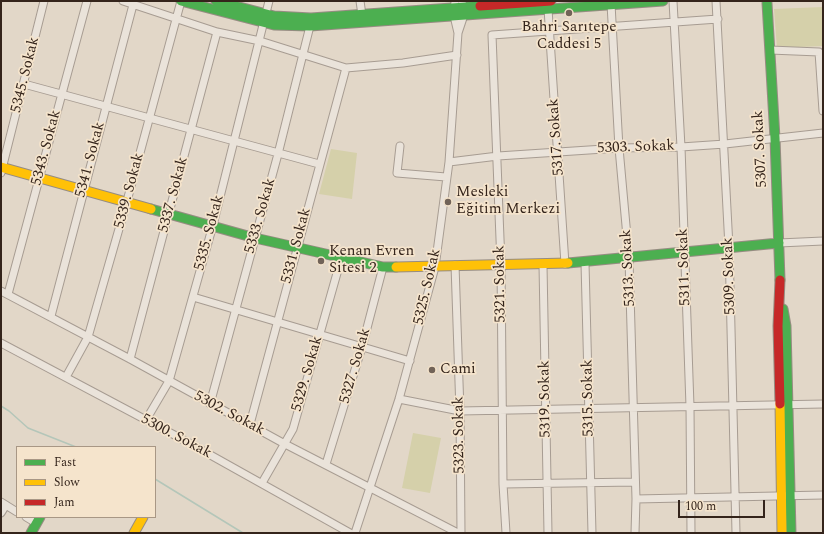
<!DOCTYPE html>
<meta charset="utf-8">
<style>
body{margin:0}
#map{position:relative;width:824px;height:534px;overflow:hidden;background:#e2d7c8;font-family:Spectral,serif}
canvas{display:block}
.frame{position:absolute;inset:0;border:2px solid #34241b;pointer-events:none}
.legend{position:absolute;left:16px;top:446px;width:140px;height:72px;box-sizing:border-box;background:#f5e4cc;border:1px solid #a89785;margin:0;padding:5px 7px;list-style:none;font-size:12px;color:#34241b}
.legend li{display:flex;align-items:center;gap:8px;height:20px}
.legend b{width:20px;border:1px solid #a89785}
.scale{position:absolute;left:678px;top:500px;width:87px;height:18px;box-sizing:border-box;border:2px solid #34241b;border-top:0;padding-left:5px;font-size:12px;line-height:14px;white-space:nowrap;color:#34241b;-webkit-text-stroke:3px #f5e4cc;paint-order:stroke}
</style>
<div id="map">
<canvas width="824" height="534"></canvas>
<div class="frame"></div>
<ul class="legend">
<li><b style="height:5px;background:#4caf50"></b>Fast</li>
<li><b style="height:5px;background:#ffc107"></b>Slow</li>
<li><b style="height:5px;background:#c62828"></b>Jam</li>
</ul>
<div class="scale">100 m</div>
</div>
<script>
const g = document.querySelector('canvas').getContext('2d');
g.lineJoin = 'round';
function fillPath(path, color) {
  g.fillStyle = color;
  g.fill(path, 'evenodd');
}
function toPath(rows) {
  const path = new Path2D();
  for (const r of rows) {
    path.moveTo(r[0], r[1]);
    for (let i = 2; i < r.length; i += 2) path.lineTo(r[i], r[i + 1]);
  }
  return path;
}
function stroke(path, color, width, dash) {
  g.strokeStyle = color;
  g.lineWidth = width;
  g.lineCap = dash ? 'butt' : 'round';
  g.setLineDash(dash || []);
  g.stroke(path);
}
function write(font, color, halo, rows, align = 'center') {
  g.font = font + ' Spectral,serif';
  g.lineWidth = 3.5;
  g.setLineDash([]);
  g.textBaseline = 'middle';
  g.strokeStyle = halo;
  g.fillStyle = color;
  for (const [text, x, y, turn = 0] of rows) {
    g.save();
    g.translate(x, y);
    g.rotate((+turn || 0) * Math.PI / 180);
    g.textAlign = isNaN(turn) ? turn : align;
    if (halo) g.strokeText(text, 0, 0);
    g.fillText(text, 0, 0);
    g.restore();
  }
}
fillPath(toPath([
 [823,7,823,46,777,48,774,9],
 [331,149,357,153,352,199,319,194],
 [413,433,441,438,430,493,402,488]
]), '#d5d0aa');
stroke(toPath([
 [1,406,9,411,28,428,76,447],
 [155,479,243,533]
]), '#b4c6b9', 1.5);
const street = toPath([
 [123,1,217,32,260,41,346,68,403,63,457,55],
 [360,1,362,15],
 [455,1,454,16,458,33],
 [673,1,681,147,690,406,691,533],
 [716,1,729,247,736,533],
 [611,4,619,148,629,259,636,499,635,533],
 [548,9,565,264],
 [770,50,819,52,823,111],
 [24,84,319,164],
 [400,146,397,173,446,177],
 [449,162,498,156,619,148,681,147,725,144,823,133],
 [1,173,44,1],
 [779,243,823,241],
 [585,263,592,533],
 [455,265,460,411,461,533],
 [543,265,548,533],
 [1,291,130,359,283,443,458,533],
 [8,294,87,1],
 [193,297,410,361],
 [51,316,134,1],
 [1,343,180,438,350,533],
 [130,359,217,32],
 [66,377,88,337,127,201,181,1],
 [399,399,460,411,823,404],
 [210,404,278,154,310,26],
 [146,420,169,381,213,225,269,1],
 [250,424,346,68],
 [326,464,362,347,383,267],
 [262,483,293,429,341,259],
 [503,484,635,482],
 [636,499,823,495],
 [1,502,17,512],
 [1,513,6,505],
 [26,517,36,523],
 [355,533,399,399,435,267,449,162,458,33,464,15,462,1],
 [506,533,503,484,501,264,492,35,718,19]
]);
const fast = toPath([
 [181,1,274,25,310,26,663,1],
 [216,1,274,16,311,18,480,6],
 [767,3,775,138,780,280],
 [151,209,255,238,383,267,396,267],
 [568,263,779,243],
 [783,309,786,326,791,533],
 [31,533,40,517]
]);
const slow = toPath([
 [1,167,151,209],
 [396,267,568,263],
 [780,404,782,533],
 [134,533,143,517]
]);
const jam = toPath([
 [480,6,551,1],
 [780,404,778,326,780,280]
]);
stroke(street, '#a79c92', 9);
stroke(fast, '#968c82', 11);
stroke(slow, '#968c82', 11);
stroke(jam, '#968c82', 11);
stroke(street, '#eae3da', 7);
stroke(fast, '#4caf50', 9);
stroke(slow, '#ffc107', 9);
stroke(jam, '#c62828', 9);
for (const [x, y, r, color] of [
 [569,13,4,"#716358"],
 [448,202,4,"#716358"],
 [321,261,4,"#716358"],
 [432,370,4,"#716358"]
]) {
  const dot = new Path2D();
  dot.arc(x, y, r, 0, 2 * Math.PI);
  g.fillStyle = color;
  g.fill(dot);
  stroke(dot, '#f5e4cc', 1.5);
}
write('15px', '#34241b', '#f5e4cc', [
 ["Bahri Sarıtepe",569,28,"center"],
 ["Caddesi 5",569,45,"center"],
 ["Mesleki",456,193],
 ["Eğitim Merkezi",456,210],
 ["Kenan Evren",329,252],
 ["Sitesi 2",329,269],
 ["Cami",440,370]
], 'left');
write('15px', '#34241b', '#f5e4cc', [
 ["5345. Sokak",26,75,-76],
 ["5317. Sokak",557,137,-94],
 ["5343. Sokak",47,148,-75],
 ["5303. Sokak",636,148,-2],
 ["5307. Sokak",761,149,-93],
 ["5341. Sokak",91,160,-75],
 ["5339. Sokak",130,191,-75],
 ["5337. Sokak",174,195,-75],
 ["5333. Sokak",261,216,-74],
 ["5335. Sokak",210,233,-75],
 ["5331. Sokak",297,246,-75],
 ["5311. Sokak",685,267,-92],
 ["5313. Sokak",629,268,-93],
 ["5309. Sokak",730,276,-92],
 ["5321. Sokak",501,284,-91],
 ["5325. Sokak",428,287,-77],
 ["5327. Sokak",356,366,-74],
 ["5329. Sokak",308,374,-74],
 ["5315. Sokak",589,398,-91],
 ["5319. Sokak",546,399,-91],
 ["5302. Sokak",229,414,28],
 ["5323. Sokak",460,435,-91],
 ["5300. Sokak",176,437,28]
]);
</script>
